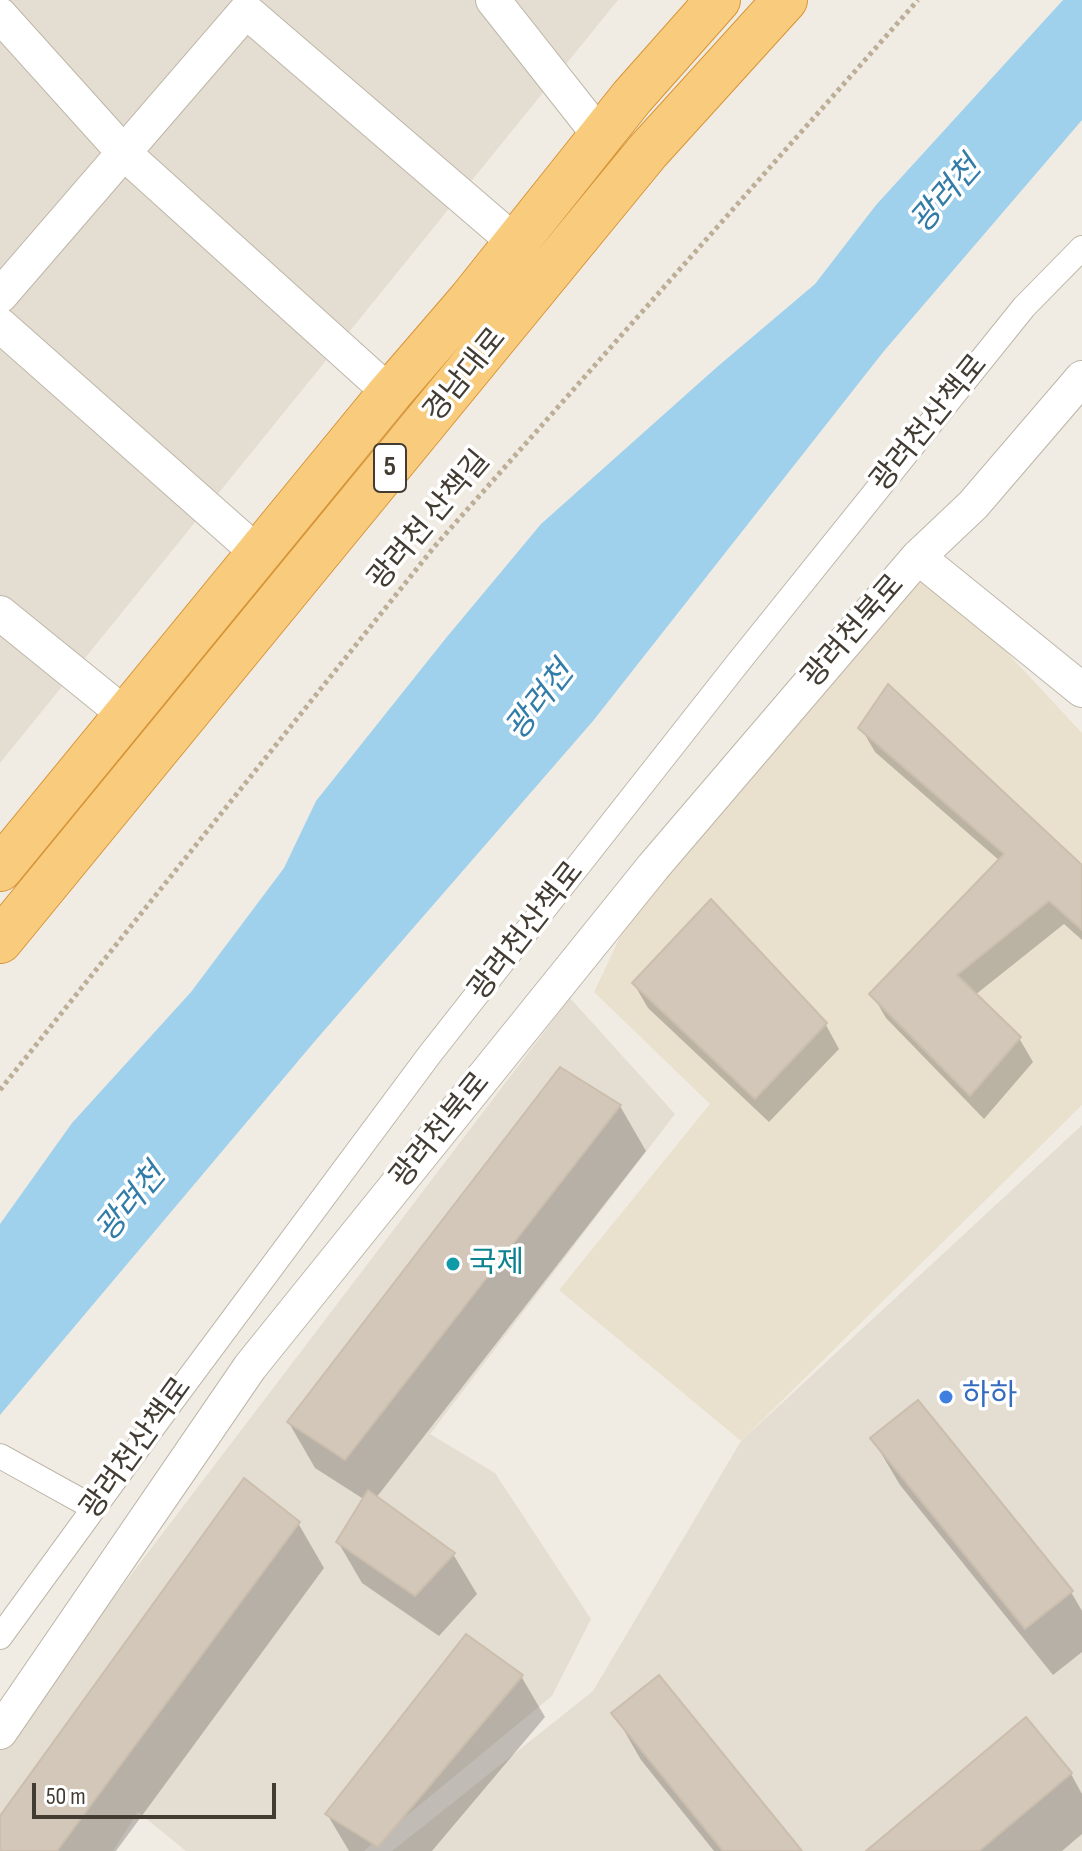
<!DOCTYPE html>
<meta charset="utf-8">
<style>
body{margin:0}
#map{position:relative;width:1082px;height:1851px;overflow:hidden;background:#f1ece3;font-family:"Sofia Sans Condensed",sans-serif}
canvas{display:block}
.scale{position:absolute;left:32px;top:1783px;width:244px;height:36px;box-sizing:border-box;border:4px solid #423c33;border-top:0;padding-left:10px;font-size:24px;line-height:28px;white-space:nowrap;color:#423c33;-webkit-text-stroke:6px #fff;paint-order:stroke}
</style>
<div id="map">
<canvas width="1082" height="1851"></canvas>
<div class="scale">50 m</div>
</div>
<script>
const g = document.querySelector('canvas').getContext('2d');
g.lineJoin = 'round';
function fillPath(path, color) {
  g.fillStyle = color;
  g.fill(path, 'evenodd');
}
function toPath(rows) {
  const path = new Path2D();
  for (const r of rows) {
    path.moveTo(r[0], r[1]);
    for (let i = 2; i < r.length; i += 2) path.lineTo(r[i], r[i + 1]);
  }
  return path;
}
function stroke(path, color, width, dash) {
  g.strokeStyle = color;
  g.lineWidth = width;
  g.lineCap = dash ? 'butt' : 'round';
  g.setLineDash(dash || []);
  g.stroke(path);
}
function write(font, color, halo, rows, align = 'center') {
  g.font = font + ' "Sofia Sans Condensed","Noto Sans KR",sans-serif';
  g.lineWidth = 7;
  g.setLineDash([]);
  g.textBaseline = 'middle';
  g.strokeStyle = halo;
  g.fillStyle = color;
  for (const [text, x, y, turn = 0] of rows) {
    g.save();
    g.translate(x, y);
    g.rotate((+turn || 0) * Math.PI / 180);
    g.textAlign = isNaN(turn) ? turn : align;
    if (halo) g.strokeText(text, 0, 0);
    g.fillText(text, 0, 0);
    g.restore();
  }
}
fillPath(toPath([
 [0,0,618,0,0,763],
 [570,998,675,1114,430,1434,495,1473,591,1619,552,1696,364,1851,186,1851,138,1812,113,1851,0,1851,0,1747],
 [1082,1125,1082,1851,392,1851,593,1691,741,1441]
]), '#e4ddd1');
fillPath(toPath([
 [918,557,1082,733,1082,1105,741,1441,559,1290,710,1104,594,992,653,867]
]), '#e9e0cd');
fillPath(toPath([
 [1063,0,1082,0,1082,120,884,351,593,721,315,1041,0,1415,0,1224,72,1123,191,992,284,868,316,801,446,638,541,524,717,367,815,284,876,205]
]), '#a0d1ec');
fillPath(toPath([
 [861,728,1082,867,1082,940,1064,924,975,995,1019,1038,1033,1062,984,1119,886,1018,872,994,1000,861,875,752],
 [711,902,826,1025,839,1049,769,1122,648,1008,634,984],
 [620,1106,646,1151,376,1498,453,1554,477,1594,439,1636,362,1583,338,1542,365,1500,315,1468,289,1423],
 [872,1438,1071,1592,1082,1611,1082,1652,1053,1675,900,1485],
 [298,1523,324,1568,116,1851,0,1851,0,1820],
 [521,1676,545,1717,432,1851,349,1851,327,1814],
 [614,1713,799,1851,714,1851,641,1760],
 [1025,1720,1071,1774,1082,1794,1082,1834,1062,1851,869,1851]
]), '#0003');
const building = toPath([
 [888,684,1082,865,1082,930,1049,901,957,975,1021,1037,970,1096,869,994,1004,854,858,728,888,684],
 [711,899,827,1023,755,1099,632,983,711,899],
 [560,1067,621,1105,345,1460,287,1422,560,1067],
 [918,1400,1073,1591,1025,1629,870,1438,918,1400],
 [244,1478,300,1522,57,1851,0,1851,0,1816,244,1478],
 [368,1490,455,1553,415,1596,336,1542,368,1490],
 [466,1634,523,1675,378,1847,325,1814,466,1634],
 [659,1675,802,1851,723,1851,611,1713,659,1675],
 [1026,1717,1072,1773,979,1851,866,1851,1026,1717]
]);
fillPath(building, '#d2c7b9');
stroke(building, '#ccbead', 2);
const pedestrian = toPath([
 [0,1456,94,1508],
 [0,1637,175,1397,430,1054,737,664,1024,307,1082,248]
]);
const minor = toPath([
 [493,0,601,137],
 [0,15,125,154,390,393],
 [0,296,246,11,516,243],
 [0,325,260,555],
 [1082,378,973,505,918,557,1082,690],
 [0,613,127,716],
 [0,1732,250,1367,653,867,918,557]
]);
const trunk = toPath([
 [0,869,390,393,471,299,632,97,718,0],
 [0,941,648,151,785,0]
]);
stroke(pedestrian, '#beb6a9', 26);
stroke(minor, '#beb6a9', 36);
stroke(trunk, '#d69438', 46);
stroke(toPath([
 [0,1090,435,546,918,0]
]), '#bdae98', 5, [4, 4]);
stroke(pedestrian, '#fff', 24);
stroke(minor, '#fff', 34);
stroke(trunk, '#f9cc7d', 44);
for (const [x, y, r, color] of [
 [453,1264,8,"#0f9aa8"],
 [946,1397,8,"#3f7fe0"]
]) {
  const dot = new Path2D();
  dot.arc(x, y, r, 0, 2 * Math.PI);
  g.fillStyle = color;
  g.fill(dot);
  stroke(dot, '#fff', 3);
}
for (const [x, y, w] of [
 [390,468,32]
]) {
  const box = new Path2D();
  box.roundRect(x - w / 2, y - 24, w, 48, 6);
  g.fillStyle = '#fff';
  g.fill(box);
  stroke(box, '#423c33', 2);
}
write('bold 28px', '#423c33', null, [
 ["5",390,468]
]);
write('30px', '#423c33', '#fff', [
 ["경남대로",466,376,-51],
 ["광려천산책로",930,424,-51],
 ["광려천 산책길",430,521,-50],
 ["광려천북로",854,632,-49],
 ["광려천산책로",527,932,-52],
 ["광려천북로",441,1131,-51],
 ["광려천산책로",137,1449,-54]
]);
write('30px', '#0d838f', '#fff', [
 ["국제",469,1264]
], 'left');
write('30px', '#366cbe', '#fff', [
 ["하하",962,1397]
], 'left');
write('italic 32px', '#327ca8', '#fff', [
 ["광려천",947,196,-49],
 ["광려천",541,702,-52],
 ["광려천",132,1204,-50]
]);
</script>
